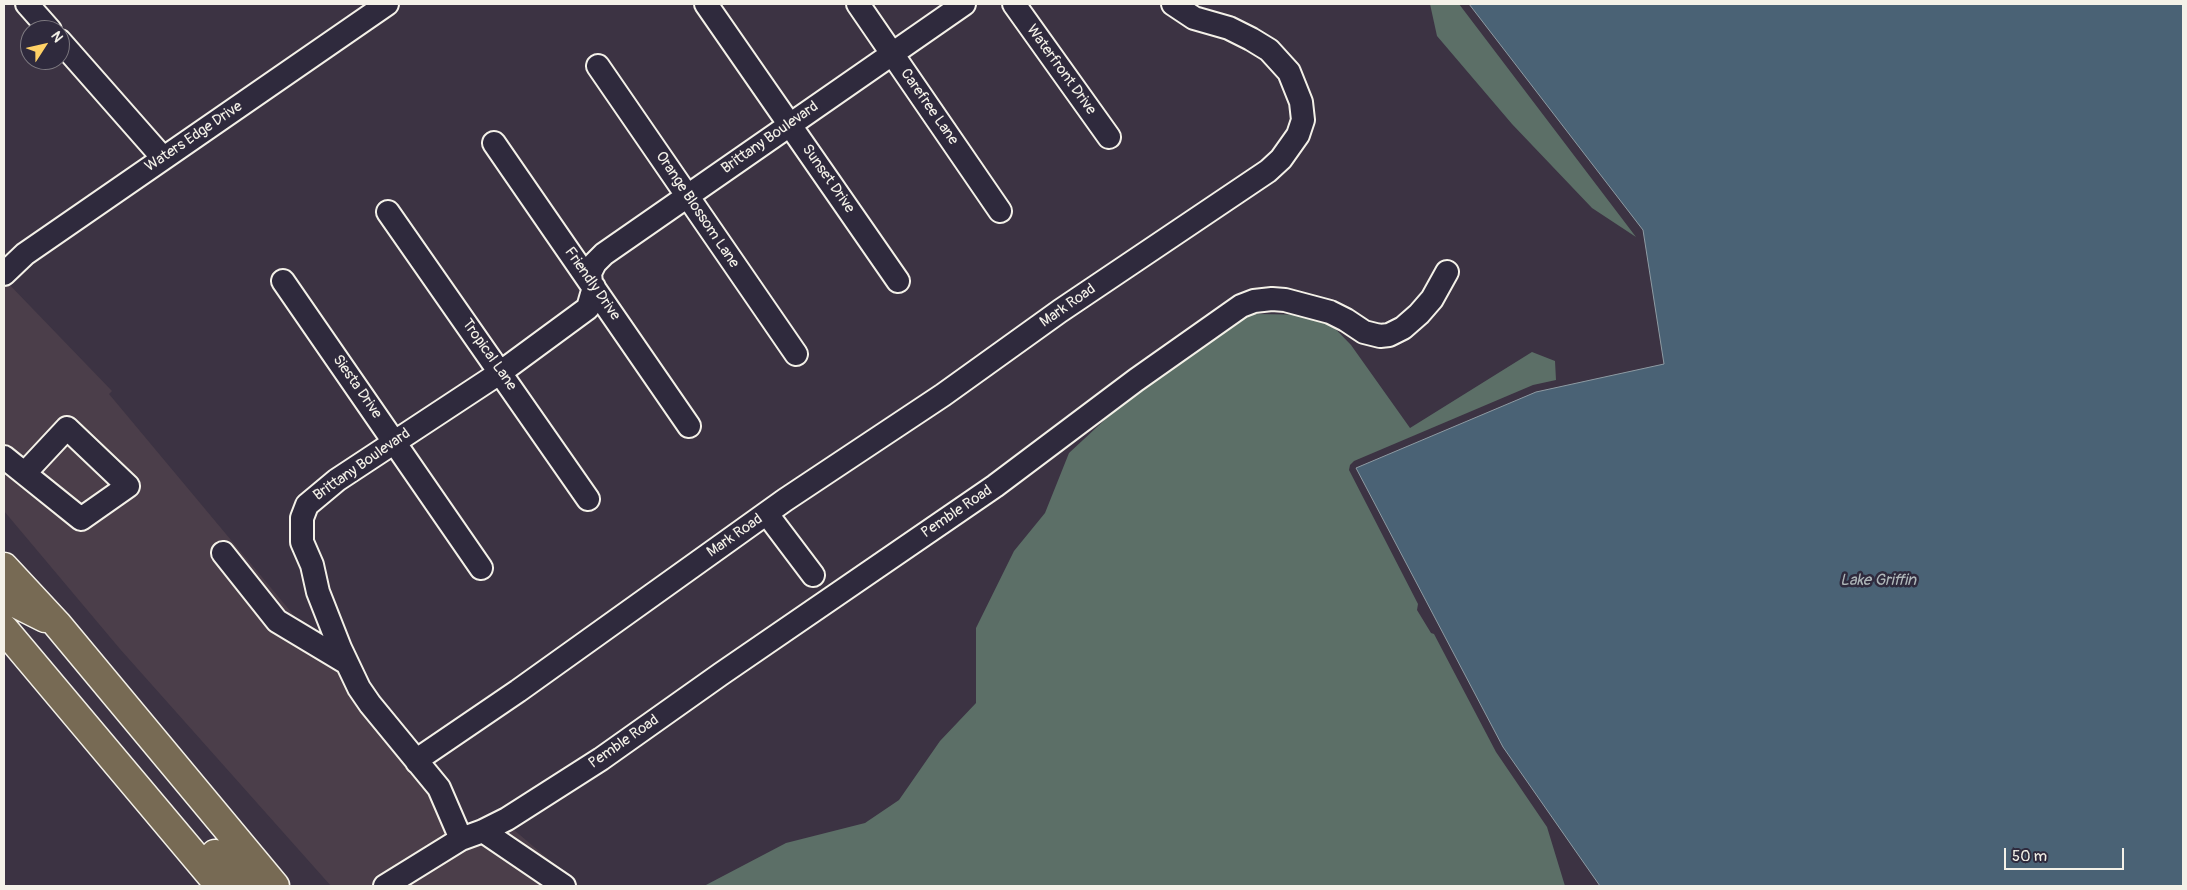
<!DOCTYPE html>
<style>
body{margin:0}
#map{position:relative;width:2187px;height:890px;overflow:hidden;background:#3c3343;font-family:Pangolin,sans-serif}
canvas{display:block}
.frame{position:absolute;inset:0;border:5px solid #f4f1e8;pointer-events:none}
.north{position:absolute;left:20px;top:20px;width:50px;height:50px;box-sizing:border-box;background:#2f2a3d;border:1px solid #7e7a81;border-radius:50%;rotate:55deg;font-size:14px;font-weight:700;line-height:20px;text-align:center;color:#f4f1e8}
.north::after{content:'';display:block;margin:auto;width:18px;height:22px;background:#ffd166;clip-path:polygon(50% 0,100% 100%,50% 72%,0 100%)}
.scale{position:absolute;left:2004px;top:848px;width:120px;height:22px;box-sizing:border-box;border:2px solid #f4f1e8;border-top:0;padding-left:6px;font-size:15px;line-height:18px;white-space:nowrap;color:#f4f1e8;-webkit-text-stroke:4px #2f2a3d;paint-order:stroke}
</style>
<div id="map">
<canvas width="2187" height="890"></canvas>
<div class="frame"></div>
<div class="north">N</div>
<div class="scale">50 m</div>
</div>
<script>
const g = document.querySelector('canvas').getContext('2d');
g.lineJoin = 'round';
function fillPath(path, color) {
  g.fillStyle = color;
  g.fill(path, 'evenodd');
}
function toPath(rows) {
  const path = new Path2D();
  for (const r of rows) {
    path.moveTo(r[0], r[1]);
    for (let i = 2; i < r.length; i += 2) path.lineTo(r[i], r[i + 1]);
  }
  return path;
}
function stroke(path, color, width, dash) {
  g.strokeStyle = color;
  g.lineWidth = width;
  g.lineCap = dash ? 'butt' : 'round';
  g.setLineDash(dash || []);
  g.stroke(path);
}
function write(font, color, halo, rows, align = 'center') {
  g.font = font + ' Pangolin,sans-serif';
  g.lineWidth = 5;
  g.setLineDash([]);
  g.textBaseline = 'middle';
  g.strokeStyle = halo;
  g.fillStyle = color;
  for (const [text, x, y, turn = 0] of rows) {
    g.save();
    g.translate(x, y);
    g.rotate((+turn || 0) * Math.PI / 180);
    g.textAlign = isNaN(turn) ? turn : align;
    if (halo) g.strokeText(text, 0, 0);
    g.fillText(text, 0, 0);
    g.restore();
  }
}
fillPath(toPath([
 [4,279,112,391,109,394,474,831,507,824,580,886,331,886,120,649,4,511]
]), '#4b3e4a');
fillPath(toPath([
 [1430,4,1459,4,1636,237,1592,208,1512,124,1437,36],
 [1254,314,1322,315,1351,345,1410,428,1532,352,1555,361,1556,380,1533,385,1354,461,1350,465,1349,470,1418,604,1417,610,1431,633,1434,634,1496,752,1547,827,1565,886,704,886,786,843,865,823,899,800,940,741,976,703,976,628,1014,551,1045,513,1069,453,1182,348]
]), '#5c6f67');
const water = toPath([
 [1469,4,2183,4,2183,886,1600,886,1503,747,1356,468,1536,392,1664,364,1643,230,1469,4]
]);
fillPath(water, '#4a6275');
stroke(water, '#8e9ba3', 1);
const minor = toPath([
 [27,4,50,30],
 [706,4,898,281],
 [858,4,1000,211],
 [1014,4,1109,137],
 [60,41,163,158],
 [598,66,796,354],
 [494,143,689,426],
 [388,212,588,499],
 [4,274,25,254,387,4],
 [283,281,481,568],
 [591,283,590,273,595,263,604,254,964,4],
 [4,457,81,519,128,486,67,428,25,473],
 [767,514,813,575],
 [223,553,277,621,347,663],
 [417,762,424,755,518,691,785,500,943,395,1060,311,1268,171,1281,159,1298,135,1303,120,1301,102,1289,72,1269,50,1251,39,1229,28,1194,18,1173,4],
 [483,831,564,886],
 [461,839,483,831,507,819,601,759,721,674,995,486,1136,380,1241,306,1254,301,1272,299,1285,300,1330,312,1346,320,1364,332,1380,336,1389,335,1403,328,1419,314,1432,299,1447,272],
 [385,886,461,839,439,788,370,704,359,688,340,648,318,592,312,565,302,542,302,518,307,505,337,480,501,372,588,308,594,287]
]);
const major = toPath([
 [4,567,57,624,275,886],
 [4,601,17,604,45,618],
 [4,629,220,886],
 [215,854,242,886]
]);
stroke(minor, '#f4f1e8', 26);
stroke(major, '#f4f1e8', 31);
stroke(minor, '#2f2a3d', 22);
stroke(major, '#776a54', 28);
write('15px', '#f4f1e8', '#2f2a3d', [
 ["Waterfront Drive",1061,70,54],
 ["Carefree Lane",929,107,55],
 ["Waters Edge Drive",194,137,-34],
 ["Brittany Boulevard",770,138,-35],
 ["Sunset Drive",828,179,55],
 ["Orange Blossom Lane",697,210,56],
 ["Friendly Drive",592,284,55],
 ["Mark Road",1068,306,-35],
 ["Tropical Lane",489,355,55],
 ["Siesta Drive",357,387,55],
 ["Brittany Boulevard",362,465,-35],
 ["Pemble Road",957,512,-34],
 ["Mark Road",735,536,-35],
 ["Pemble Road",624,742,-35]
]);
write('italic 16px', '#b0b8ba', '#2f2a3d', [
 ["Lake Griffin",1878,581]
]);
</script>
